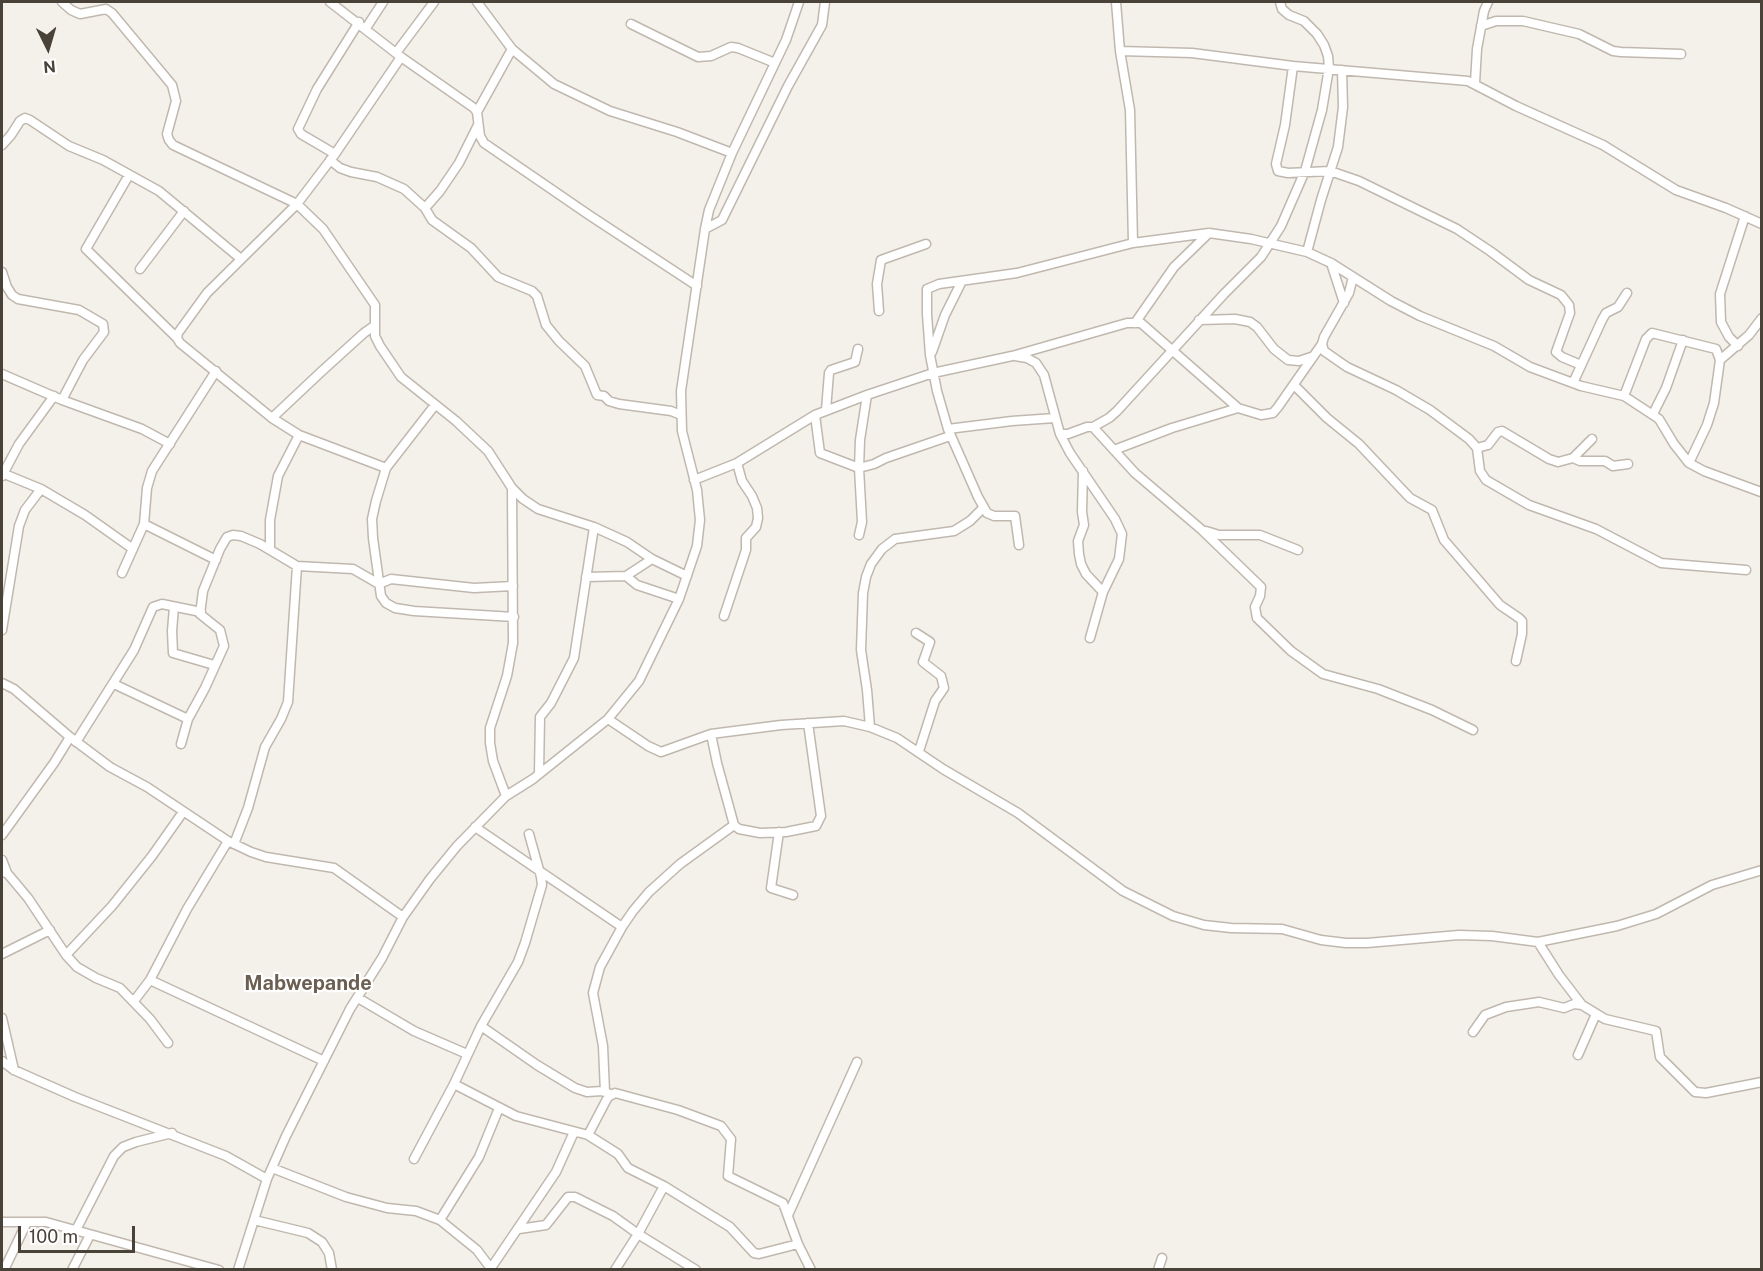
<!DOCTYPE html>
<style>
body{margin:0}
#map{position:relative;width:1763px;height:1271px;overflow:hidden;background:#f4f1eb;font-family:"Public Sans",sans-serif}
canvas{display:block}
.frame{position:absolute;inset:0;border:3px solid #484239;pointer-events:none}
.north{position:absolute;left:18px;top:18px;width:60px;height:60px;-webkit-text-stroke:4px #fff;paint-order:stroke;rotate:175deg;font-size:16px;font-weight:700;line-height:24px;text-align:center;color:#484239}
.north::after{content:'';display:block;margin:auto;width:21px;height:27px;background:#484239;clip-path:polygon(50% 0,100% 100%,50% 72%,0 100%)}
.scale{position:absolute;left:18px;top:1226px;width:117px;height:27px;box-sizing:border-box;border:3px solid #484239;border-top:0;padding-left:8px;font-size:18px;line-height:21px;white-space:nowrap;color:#484239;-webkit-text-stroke:4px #fff;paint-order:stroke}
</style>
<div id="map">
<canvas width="1763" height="1271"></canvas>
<div class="frame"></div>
<div class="north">N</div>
<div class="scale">100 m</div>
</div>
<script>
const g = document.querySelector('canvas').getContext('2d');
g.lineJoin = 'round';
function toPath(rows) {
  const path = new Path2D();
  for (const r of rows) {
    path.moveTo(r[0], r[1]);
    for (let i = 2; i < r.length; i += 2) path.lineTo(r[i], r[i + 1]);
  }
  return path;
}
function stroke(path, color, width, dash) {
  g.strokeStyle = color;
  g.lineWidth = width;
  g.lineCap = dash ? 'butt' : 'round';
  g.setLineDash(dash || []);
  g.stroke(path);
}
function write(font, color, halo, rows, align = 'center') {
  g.font = font + ' "Public Sans",sans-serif';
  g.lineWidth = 4.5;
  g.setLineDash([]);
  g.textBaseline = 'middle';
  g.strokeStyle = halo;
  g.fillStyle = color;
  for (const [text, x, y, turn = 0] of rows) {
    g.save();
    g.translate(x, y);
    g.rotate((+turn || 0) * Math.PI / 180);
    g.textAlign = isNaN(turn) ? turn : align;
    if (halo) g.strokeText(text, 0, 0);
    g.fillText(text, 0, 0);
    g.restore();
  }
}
const minor = toPath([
 [62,2,71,10,80,14,106,9,112,13,172,85,176,101,167,134,169,140,173,145,297,204,323,229,375,305,375,336,380,346,401,377,456,421,488,451,512,488,523,499,538,509,594,527,627,542,652,559,687,576],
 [330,2,401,57,474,108,477,112,480,136,484,143,589,215,697,286],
 [477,2,512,49,554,84,610,111,677,132,732,153],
 [1116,2,1120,51,1130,110,1133,243],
 [631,24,698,57,711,56,731,47,738,48,775,63],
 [1481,26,1496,21,1523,21,1579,34,1613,51,1621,52,1681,54],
 [366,28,383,2],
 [1120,51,1192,53,1293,66,1468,81,1516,106,1603,145,1676,190,1726,208,1762,224],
 [396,53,434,2],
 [1293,66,1285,125,1276,164,1278,171,1288,173,1330,171,1359,181,1457,229,1490,251,1529,280,1561,295,1569,305,1570,313,1556,352,1562,357,1581,365],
 [1475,83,1477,49,1484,11,1488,2],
 [477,112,512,49],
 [2,145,11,135,20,121,25,118,30,120,69,146,103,160,159,191,241,259],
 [335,154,301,134,298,129,317,89,359,22],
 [330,160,340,168,351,172,377,177,404,189,425,208,432,220,471,248,498,277,532,291,537,296,546,325,559,341,585,366,597,395,604,396,609,401,619,404,671,411,681,415],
 [129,175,86,249,177,338],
 [425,208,440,191,459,163,478,125],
 [705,229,722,220,788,86,822,25,825,2],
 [1307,252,1321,200,1338,147,1343,107,1342,70],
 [1331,263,1344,303],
 [140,269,184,211],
 [2,272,7,287,12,295,18,299,79,310,103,324,104,332,83,360,62,400],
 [1353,277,1349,293,1324,337,1322,344,1324,351,1347,367,1396,390,1430,410,1469,439,1477,448,1480,471,1486,480,1529,505,1596,529,1661,563,1746,570],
 [879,311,877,284,881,260,926,244],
 [1199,320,1235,319,1250,322,1257,327,1274,349,1288,360,1299,361,1311,357],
 [1135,323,1174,267,1209,233],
 [1738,346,1729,337,1721,322,1720,294,1745,216],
 [932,352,945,315,961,283],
 [1015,356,1027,358,1036,363,1044,375,1060,434,1068,434,1087,427,1093,427,1135,473,1202,530,1261,587,1260,596,1255,607,1257,618,1291,651,1323,674,1378,689,1432,710,1473,730],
 [1720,360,1749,335,1762,318],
 [2,374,62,400,142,429,170,444],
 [1573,383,1602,320,1606,313,1618,307,1627,293],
 [1294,385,1327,418,1359,444,1410,498,1432,510,1444,540,1500,605,1519,618,1522,621,1522,634,1516,661],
 [1624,396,1646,339,1652,333,1716,349,1720,360,1714,403,1707,425,1689,463],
 [435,405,386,468,376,501,372,519,373,538,381,596,386,603,395,608,414,611,514,617],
 [826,410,829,373,831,370,855,362,858,349],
 [1653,414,1666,388,1683,340],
 [815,415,820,453,859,468,874,464,886,458,950,436],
 [272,418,322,371,364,333,374,326],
 [1093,427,1109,418,1117,411,1224,294,1261,257,1281,226,1305,171,1322,110,1329,68,1328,56,1324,45,1317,34,1304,21,1289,15,1282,9,1280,2],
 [948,429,1012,421,1055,418],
 [1060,434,1070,453,1115,519,1122,534,1119,559,1103,592,1090,638],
 [1477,448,1488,445,1498,432,1502,431,1549,459,1558,462,1573,458,1592,439],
 [1114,450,1172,428,1238,408],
 [1573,458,1580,461,1605,461,1613,466,1628,464],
 [386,468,299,435,272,418,180,343,177,338,178,333,207,293,297,204,335,154,401,57],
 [1083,471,1082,512,1084,525,1078,541,1079,554,1081,564,1086,574,1103,592],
 [2,473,41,489,85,515,133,549],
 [2,476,19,444,54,396],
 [694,480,737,463,815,415,867,395,933,373,1012,356,1127,323,1141,323,1238,408,1261,415,1273,413,1278,407,1322,344],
 [144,524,216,560],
 [1206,531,1219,535,1260,535,1298,550],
 [859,535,862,522,859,468,860,440,867,395],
 [1019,545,1015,516,994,516,987,513,978,497,948,429,937,391,930,355,927,314,927,289,939,284,1017,273,1133,243,1209,233,1251,239,1307,252,1331,263,1391,301,1420,316,1494,346,1530,367,1581,386,1624,396,1659,419,1674,444,1689,463,1704,471,1761,492],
 [270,549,270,520,278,476,299,435],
 [122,573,144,524,147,488,152,471,216,371],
 [626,576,652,559],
 [586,577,626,576,637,585,679,599],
 [174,607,172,631,173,653,214,665],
 [724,616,746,550,746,538,756,527,758,518,757,508,752,496,742,481,737,463],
 [2,630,19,526,25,510,41,489],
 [916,633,930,642,923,662,941,676,944,688,935,701,919,751],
 [2,683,14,689,70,737,110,767,147,787,228,841,251,852,266,857,334,868,403,917],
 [114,684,188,719],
 [608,719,648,746,661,752,711,734,781,725,844,721,870,727,897,738,943,769,1018,813,1123,891,1173,916,1204,925,1231,928,1282,929,1321,940,1346,943,1367,943,1459,935,1492,936,1538,942,1617,926,1656,914,1712,885,1762,870],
 [870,727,867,690,861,650,863,593,866,577,871,564,882,549,895,539,954,531,970,521,983,508],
 [711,734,717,763,734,825,739,829,760,833,786,832,816,826,821,816,808,723],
 [76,742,134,650,153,607,162,604,201,612],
 [181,744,188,719,205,688,224,646,220,630,200,614,203,591,220,549,227,537,233,535,241,536,260,544,297,566,353,569,379,584,391,579,474,588,513,586],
 [539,773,540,717,551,703,574,658,594,527],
 [506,796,493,761,490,743,490,728,507,676,513,643,512,488],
 [475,827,622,927],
 [779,832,771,888,793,895],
 [2,835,54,763,70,737],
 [234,844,248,808,265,747,281,719,288,702,297,566],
 [2,860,7,873],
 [2,872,7,873,28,898,66,955,77,967,96,978,120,988,150,1019,168,1043],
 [1538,942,1559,975,1582,1005,1605,1019,1656,1031,1660,1057,1695,1092,1706,1093,1762,1082],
 [2,954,50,930],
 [66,955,112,906,152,856,183,812],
 [150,980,324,1061],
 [358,998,414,1031,467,1054],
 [134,1001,150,980,187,909,228,841],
 [2,1018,14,1070],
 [481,1026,537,1065,575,1088,587,1092,602,1091,610,1094],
 [1473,1032,1485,1015,1506,1007,1539,1002,1564,1008,1574,1004,1582,1005],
 [1578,1055,1596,1014],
 [2,1061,14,1070,75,1097,226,1156,267,1179],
 [454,1084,516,1116,588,1135,618,1154,628,1168,664,1186,730,1227,754,1253,759,1254,798,1244],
 [605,1092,603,1046,593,993,600,967,622,927,633,911,649,892,680,864,734,825],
 [588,1135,608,1097,615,1093,678,1110,721,1126,731,1139,728,1176,783,1203,798,1244,811,1270],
 [414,1159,454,1084,481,1026,518,962,525,943,542,885,541,877,529,834],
 [272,1168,346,1197,387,1208,416,1211,440,1220,477,1250,492,1270],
 [788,1215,857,1062],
 [254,1220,308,1233,322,1242,329,1253,332,1270],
 [440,1220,479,1157,499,1108],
 [2,1222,46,1222,219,1270],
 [519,1229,546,1225,568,1197,575,1197,613,1216,638,1234,696,1270],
 [76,1230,114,1156,123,1147,136,1142,172,1133],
 [491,1268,556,1172,574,1132],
 [4,1270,27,1222],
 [72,1270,90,1235],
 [238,1270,267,1179,286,1136,350,1009,382,958,403,917,430,879,457,846,506,796,533,779,608,719,639,681,679,599,697,546,700,520,697,490,682,431,681,391,705,229,709,210,732,153,786,40,799,2],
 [615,1270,638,1234,664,1186],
 [1158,1270,1162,1258]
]);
stroke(minor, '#c0b8ae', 11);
stroke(minor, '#fff', 8);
write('bold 20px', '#6b5f51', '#fff', [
 ["Mabwepande",308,984]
]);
</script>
